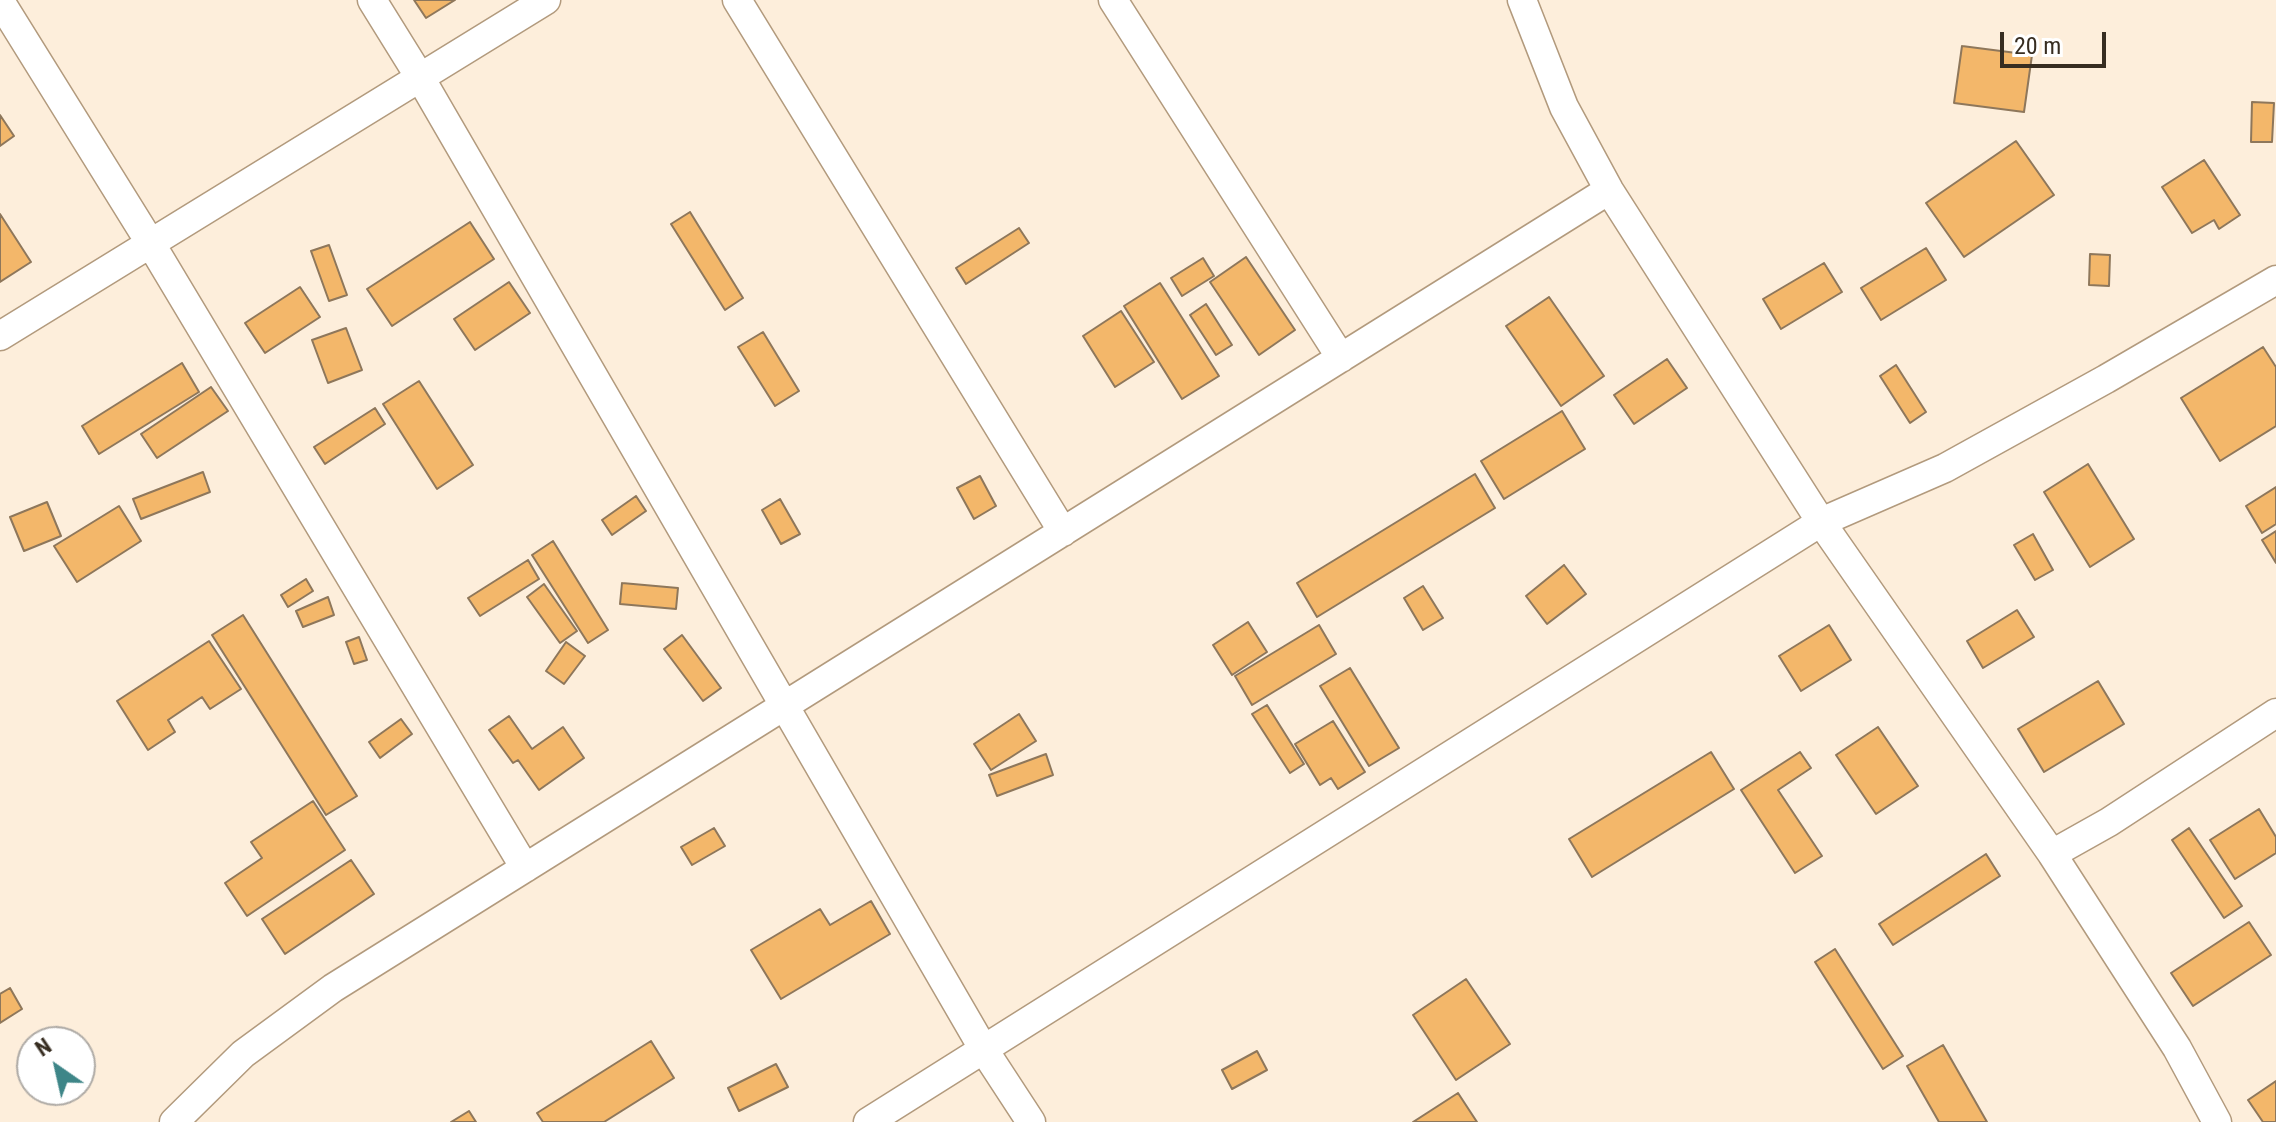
<!DOCTYPE html>
<style>
body{margin:0}
#map{position:relative;width:2276px;height:1122px;overflow:hidden;background:#fdeedb;font-family:"Roboto Condensed",sans-serif}
canvas{display:block}
.north{position:absolute;left:16px;top:1026px;width:80px;height:80px;box-sizing:border-box;background:#fff;border:2px solid #afaba6;border-radius:50%;rotate:326deg;font-size:22px;font-weight:700;line-height:32px;text-align:center;color:#372d21}
.north::after{content:'';display:block;margin:auto;width:28px;height:36px;background:#3e8688;clip-path:polygon(50% 0,100% 100%,50% 72%,0 100%)}
.scale{position:absolute;left:2000px;top:32px;width:106px;height:36px;box-sizing:border-box;border:4px solid #372d21;border-top:0;padding-left:10px;font-size:24px;line-height:28px;white-space:nowrap;color:#372d21;-webkit-text-stroke:6px #fff;paint-order:stroke}
</style>
<div id="map">
<canvas width="2276" height="1122"></canvas>
<div class="north">N</div>
<div class="scale">20 m</div>
</div>
<script>
const g = document.querySelector('canvas').getContext('2d');
g.lineJoin = 'round';
function fillPath(path, color) {
  g.fillStyle = color;
  g.fill(path, 'evenodd');
}
function toPath(rows) {
  const path = new Path2D();
  for (const r of rows) {
    path.moveTo(r[0], r[1]);
    for (let i = 2; i < r.length; i += 2) path.lineTo(r[i], r[i + 1]);
  }
  return path;
}
function stroke(path, color, width, dash) {
  g.strokeStyle = color;
  g.lineWidth = width;
  g.lineCap = dash ? 'butt' : 'round';
  g.setLineDash(dash || []);
  g.stroke(path);
}
const building = toPath([
 [414,0,455,0,426,18,414,0],
 [1962,46,2032,55,2024,112,1954,103,1962,46],
 [2252,102,2274,103,2272,142,2251,142,2252,102],
 [0,115,14,136,0,146,0,115],
 [2016,141,2054,195,1964,257,1926,203,2016,141],
 [2204,160,2240,215,2219,229,2214,220,2192,233,2162,187,2204,160],
 [690,212,743,298,725,310,671,224,690,212],
 [0,214,31,262,0,282,0,214],
 [470,222,494,259,392,326,367,289,470,222],
 [1019,228,1029,243,966,284,956,268,1019,228],
 [329,245,347,295,329,301,311,251,329,245],
 [1926,248,1946,280,1881,320,1861,288,1926,248],
 [2090,254,2110,255,2109,286,2089,285,2090,254],
 [1246,257,1295,330,1259,355,1210,282,1246,257],
 [1203,258,1214,276,1182,296,1171,278,1203,258],
 [1824,263,1842,292,1781,329,1763,299,1824,263],
 [509,282,530,313,475,350,454,319,509,282],
 [1160,283,1219,376,1182,399,1124,306,1160,283],
 [300,287,320,317,265,353,245,323,300,287],
 [1549,297,1604,376,1561,406,1506,326,1549,297],
 [1206,304,1232,345,1216,355,1190,315,1206,304],
 [1121,311,1154,362,1115,387,1083,336,1121,311],
 [346,328,362,370,328,383,312,340,346,328],
 [763,332,799,391,775,406,738,347,763,332],
 [2263,347,2276,367,2276,426,2220,461,2181,398,2263,347],
 [1667,359,1687,388,1634,424,1614,395,1667,359],
 [182,363,199,392,99,454,82,426,182,363],
 [1896,365,1926,412,1910,423,1880,376,1896,365],
 [419,381,473,465,437,489,383,404,419,381],
 [211,387,228,411,157,458,141,434,211,387],
 [375,408,385,424,325,464,314,447,375,408],
 [1562,411,1585,449,1504,499,1481,461,1562,411],
 [2088,464,2134,539,2090,567,2044,492,2088,464],
 [203,472,210,492,141,519,133,499,203,472],
 [1475,474,1495,508,1317,617,1297,583,1475,474],
 [980,476,996,506,974,519,957,488,980,476],
 [2276,487,2276,524,2262,533,2246,506,2276,487],
 [636,496,646,511,612,535,602,520,636,496],
 [780,499,800,534,781,544,762,510,780,499],
 [47,502,61,536,24,551,10,517,47,502],
 [119,506,141,541,77,582,54,546,119,506],
 [2276,531,2276,563,2262,540,2276,531],
 [2033,534,2053,570,2035,580,2014,545,2033,534],
 [553,541,608,630,588,643,532,555,553,541],
 [528,560,539,579,480,616,468,598,528,560],
 [1564,565,1586,594,1547,624,1526,596,1564,565],
 [306,579,313,591,288,607,281,595,306,579],
 [622,583,678,588,676,609,620,604,622,583],
 [544,584,577,631,560,643,527,597,544,584],
 [1423,586,1443,618,1423,630,1404,598,1423,586],
 [328,597,334,615,303,627,296,611,328,597],
 [2017,610,2034,637,1983,668,1967,641,2017,610],
 [243,615,357,796,326,815,212,635,243,615],
 [1248,622,1267,652,1232,675,1213,645,1248,622],
 [1319,625,1336,654,1252,705,1235,676,1319,625],
 [1829,625,1851,660,1801,691,1779,656,1829,625],
 [682,635,721,688,703,701,664,649,682,635],
 [359,637,367,660,354,664,346,642,359,637],
 [209,641,241,689,210,709,202,697,168,720,175,732,148,750,117,701,209,641],
 [566,642,585,656,564,684,546,671,566,642],
 [1350,668,1399,748,1369,766,1320,686,1350,668],
 [2098,681,2124,724,2044,772,2018,729,2098,681],
 [1267,705,1304,764,1290,773,1252,714,1267,705],
 [1019,714,1036,741,991,770,974,744,1019,714],
 [509,716,532,749,563,727,584,758,539,790,518,760,513,763,489,730,509,716],
 [401,719,412,734,380,758,369,742,401,719],
 [1333,721,1365,772,1338,789,1331,778,1320,785,1295,744,1333,721],
 [1878,727,1918,786,1876,814,1836,755,1878,727],
 [1711,752,1734,789,1592,877,1569,839,1711,752],
 [1800,752,1811,768,1778,790,1822,856,1795,873,1741,790,1800,752],
 [1046,754,1053,775,997,796,989,775,1046,754],
 [313,801,345,850,247,916,225,883,262,858,251,842,313,801],
 [2259,809,2276,837,2276,853,2235,879,2210,840,2259,809],
 [714,828,725,846,692,865,681,847,714,828],
 [2189,828,2242,906,2224,918,2172,840,2189,828],
 [1986,854,2000,876,1893,945,1879,924,1986,854],
 [351,860,374,894,285,954,262,919,351,860],
 [871,901,890,934,781,999,751,950,820,909,830,925,871,901],
 [2249,922,2271,955,2193,1006,2171,973,2249,922],
 [1835,949,1903,1056,1883,1069,1815,962,1835,949],
 [1466,979,1510,1044,1456,1080,1413,1015,1466,979],
 [10,988,22,1009,0,1023,0,994,10,988],
 [651,1041,674,1078,604,1122,543,1122,537,1113,651,1041],
 [1943,1045,1987,1122,1939,1122,1907,1066,1943,1045],
 [1257,1051,1267,1070,1232,1089,1222,1070,1257,1051],
 [776,1064,788,1087,739,1111,728,1088,776,1064],
 [2276,1081,2276,1122,2263,1122,2248,1100,2276,1081],
 [1458,1093,1477,1122,1413,1122,1458,1093],
 [469,1111,476,1122,451,1122,469,1111]
]);
fillPath(building, '#f3b76a');
stroke(building, '#8e775b', 2);
const street = toPath([
 [372,0,421,79,984,1050,1031,1122],
 [737,0,1063,532],
 [1113,0,1341,358],
 [1522,0,1564,107,1609,190,1821,522,2052,854,2177,1048,2217,1122],
 [0,1,151,244,525,868],
 [0,336,546,0],
 [2052,854,2109,822,2276,713],
 [174,1122,243,1054,333,988,1609,190],
 [868,1122,1821,522,1945,468,2106,379,2276,280]
]);
stroke(street, '#b29a7d', 31);
stroke(street, '#fff', 28);
</script>
